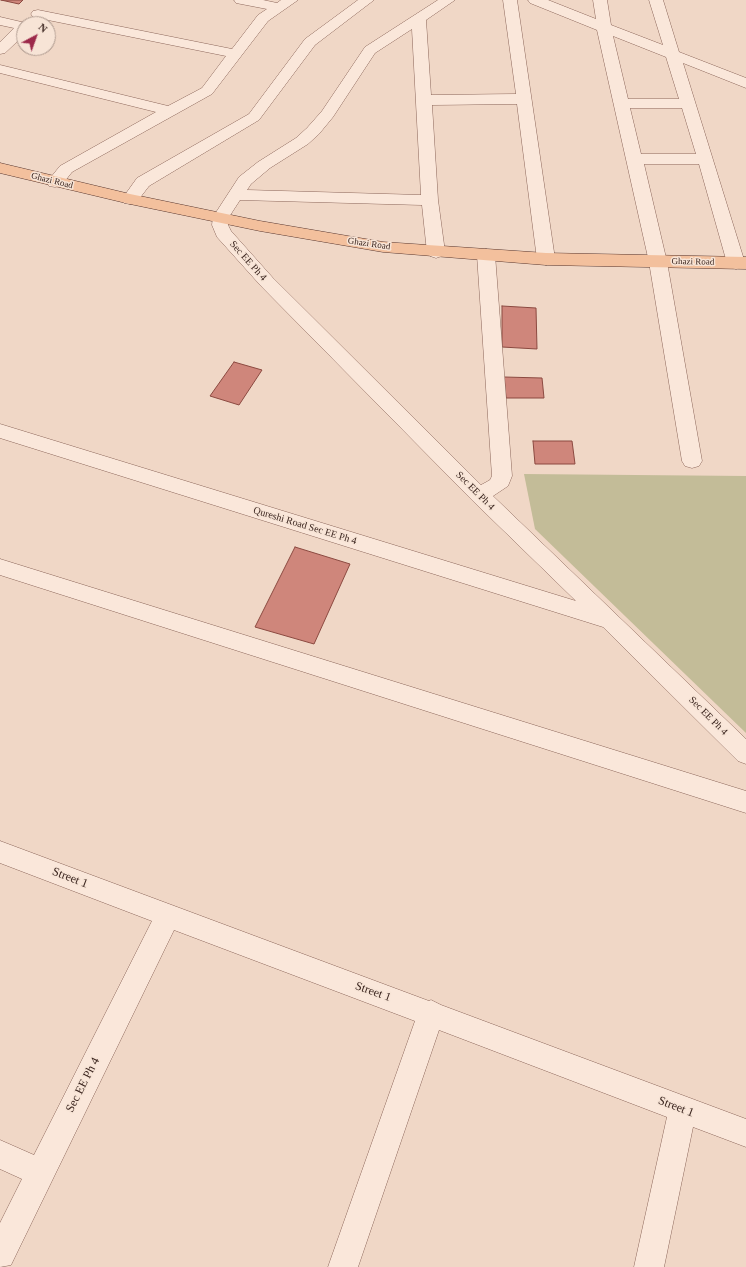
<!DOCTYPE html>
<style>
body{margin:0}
#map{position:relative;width:746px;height:1267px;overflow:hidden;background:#f0d7c6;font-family:Georgia,serif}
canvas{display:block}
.north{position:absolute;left:16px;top:16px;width:40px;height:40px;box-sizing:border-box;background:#f7e4d6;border:1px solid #ac988d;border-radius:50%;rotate:41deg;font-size:11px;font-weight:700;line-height:16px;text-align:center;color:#3b251f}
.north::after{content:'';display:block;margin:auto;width:14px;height:18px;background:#9c294a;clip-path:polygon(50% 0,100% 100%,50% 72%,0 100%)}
</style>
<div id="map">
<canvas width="746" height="1267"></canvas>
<div class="north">N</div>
</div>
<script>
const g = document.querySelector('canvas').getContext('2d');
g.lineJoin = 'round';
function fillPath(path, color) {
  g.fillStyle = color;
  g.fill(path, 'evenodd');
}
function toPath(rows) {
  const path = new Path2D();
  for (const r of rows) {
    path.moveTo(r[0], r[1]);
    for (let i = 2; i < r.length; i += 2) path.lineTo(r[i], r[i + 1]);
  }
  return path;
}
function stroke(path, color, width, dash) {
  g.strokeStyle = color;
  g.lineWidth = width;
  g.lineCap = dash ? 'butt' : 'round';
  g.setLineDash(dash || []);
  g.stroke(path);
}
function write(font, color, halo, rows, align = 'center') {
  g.font = font + ' Georgia,serif';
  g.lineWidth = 3;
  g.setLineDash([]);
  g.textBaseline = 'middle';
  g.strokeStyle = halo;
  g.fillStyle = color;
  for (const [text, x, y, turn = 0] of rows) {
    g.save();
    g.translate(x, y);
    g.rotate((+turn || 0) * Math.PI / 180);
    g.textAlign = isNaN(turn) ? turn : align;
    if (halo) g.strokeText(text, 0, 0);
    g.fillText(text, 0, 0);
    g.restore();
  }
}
fillPath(toPath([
 [524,474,746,476,746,733,535,529]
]), '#c3bc98');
const building = toPath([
 [1,0,23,0,19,4,1,0],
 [502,306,536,308,537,349,502,347,502,306],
 [234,362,262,370,239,405,210,396,234,362],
 [504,377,542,378,544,398,506,398,504,377],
 [533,441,572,441,575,464,535,464,533,441],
 [295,547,350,564,314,644,255,627,295,547]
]);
fillPath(building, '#cf867b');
stroke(building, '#8b4940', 1);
const minor = toPath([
 [234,0,263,0,277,3,281,0,298,0,268,21,212,94,72,172,61,186,55,187,49,186,47,182,60,166,156,112,0,73,0,65,168,106,202,88,226,56,38,18,33,17,31,14,33,11,38,10,232,49,258,15,267,9,236,3,234,0],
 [358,0,374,0,315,45,259,120,149,186,136,203,130,204,124,203,122,199,137,178,249,114,305,39,358,0],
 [438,0,455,0,426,20,431,95,516,94,503,0,517,0,555,259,552,263,546,265,540,263,537,259,517,104,432,105,438,200,445,252,442,256,436,258,430,256,427,252,422,205,240,200,229,217,228,225,231,231,273,278,481,485,490,480,492,476,477,255,480,251,486,249,492,251,495,255,512,476,508,486,493,496,746,739,746,764,738,761,603,627,0,438,0,424,576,601,472,500,261,286,217,237,212,225,213,217,239,177,258,162,296,138,307,128,322,111,365,47,438,0],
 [412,29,421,195,247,190,251,184,270,168,308,144,319,134,333,117,375,53,412,29],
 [528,0,548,0,596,19,593,0,607,0,611,25,663,45,649,0,663,0,679,52,746,78,746,88,683,63,745,263,742,267,736,269,730,267,727,263,699,164,644,164,667,262,702,461,699,466,692,468,685,466,682,461,649,262,597,30,530,3,528,0],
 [613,36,666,57,679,99,628,99,613,36],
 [630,108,682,108,696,154,641,154,630,108],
 [0,17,30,24,24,24,24,35,5,53,0,54,0,42,14,28,0,25,0,17],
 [0,559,746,791,746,813,0,575,0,559],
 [0,841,429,1001,431,1000,441,1005,746,1119,746,1147,693,1127,664,1267,634,1267,667,1117,439,1030,358,1267,328,1267,415,1021,174,930,11,1265,0,1267,0,1223,22,1179,0,1169,0,1140,34,1155,152,921,0,863,0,841]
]);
const major = toPath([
 [0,163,130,194,260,221,383,242,546,253,746,257,746,269,546,265,383,252,260,231,130,204,0,173,0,163]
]);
stroke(minor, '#8c675b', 1);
stroke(major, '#59372f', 1);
fillPath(minor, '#fae7da');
fillPath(major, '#f3c09d');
write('9px', '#3b251f', '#f7e4d6', [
 ["Ghazi Road",52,181,14],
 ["Ghazi Road",369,244,8],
 ["Ghazi Road",693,262,1]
]);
write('10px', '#3b251f', '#f7e4d6', [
 ["Sec EE Ph 4",248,261,48],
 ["Sec EE Ph 4",475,491,45],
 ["Qureshi Road Sec EE Ph 4",305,526,17],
 ["Sec EE Ph 4",708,716,45]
]);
write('12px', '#3b251f', '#f7e4d6', [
 ["Street 1",70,878,21],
 ["Street 1",373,992,20],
 ["Sec EE Ph 4",83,1085,-63],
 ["Street 1",676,1107,21]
]);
</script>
